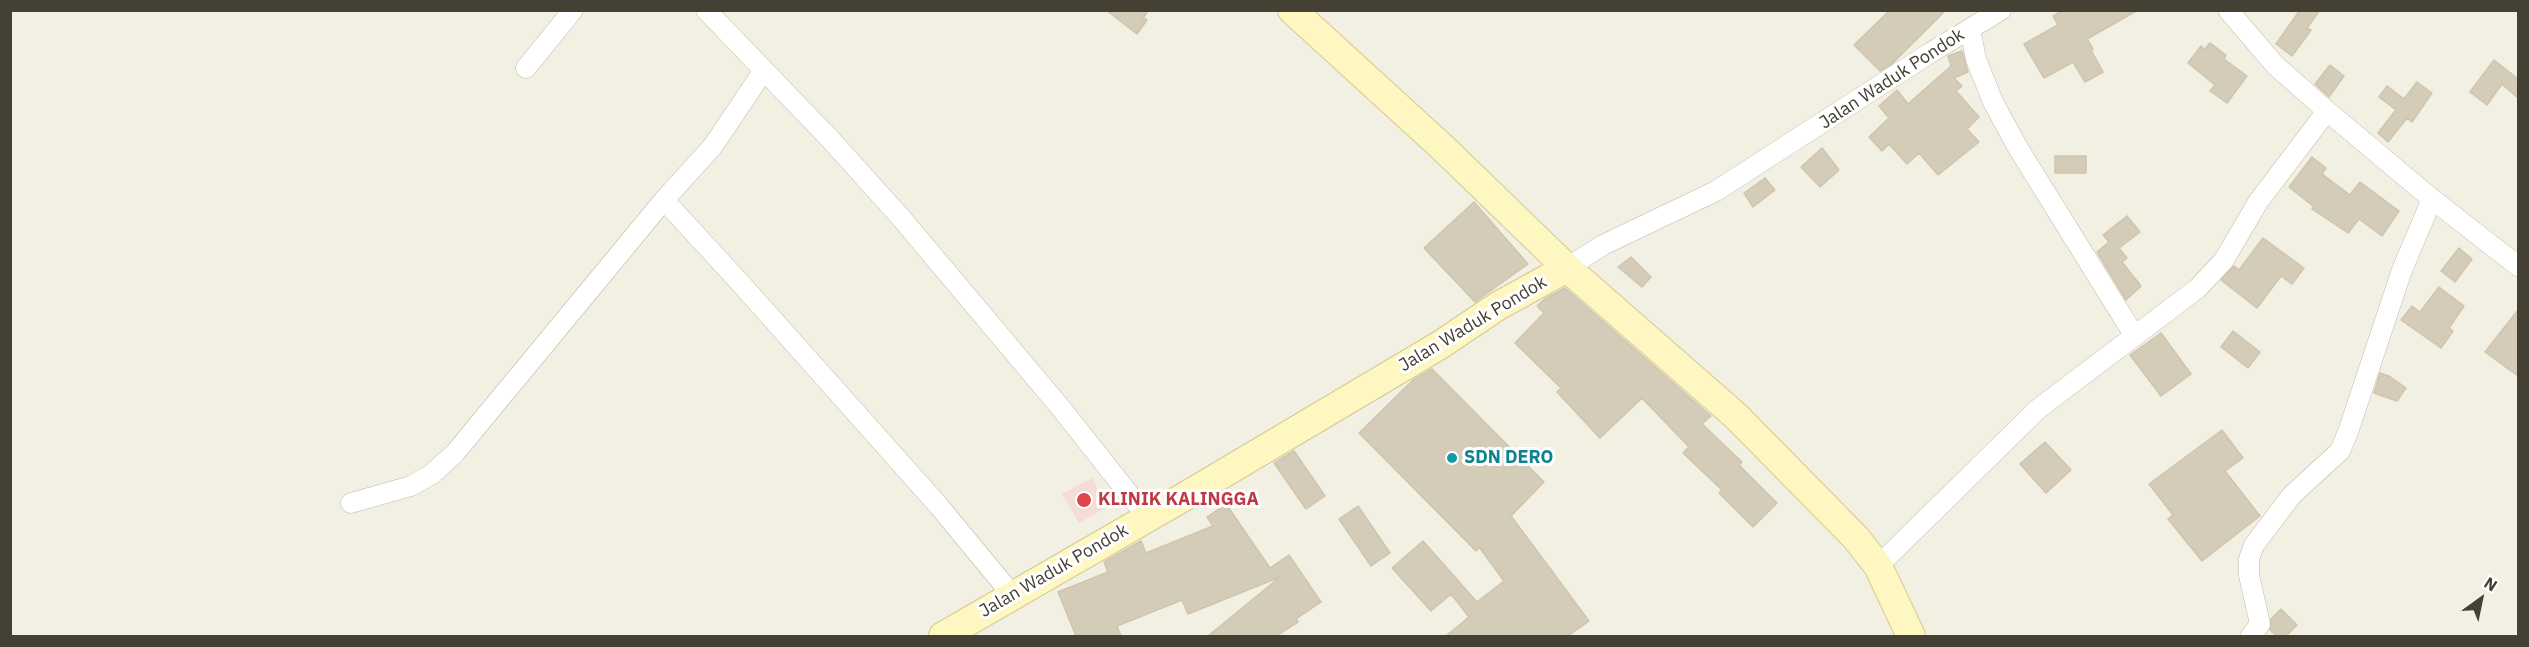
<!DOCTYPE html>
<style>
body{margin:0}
#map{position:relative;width:2529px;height:647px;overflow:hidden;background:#f2efe3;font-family:"IBM Plex Sans",sans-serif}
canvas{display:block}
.frame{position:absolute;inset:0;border:12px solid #444033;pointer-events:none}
.north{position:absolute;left:2451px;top:569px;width:60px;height:60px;-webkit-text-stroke:4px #fff;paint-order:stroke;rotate:33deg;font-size:16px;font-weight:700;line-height:24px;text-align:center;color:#444033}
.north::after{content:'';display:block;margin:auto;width:21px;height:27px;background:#444033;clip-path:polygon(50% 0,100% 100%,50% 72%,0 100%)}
</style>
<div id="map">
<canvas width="2529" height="647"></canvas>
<div class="frame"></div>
<div class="north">N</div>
</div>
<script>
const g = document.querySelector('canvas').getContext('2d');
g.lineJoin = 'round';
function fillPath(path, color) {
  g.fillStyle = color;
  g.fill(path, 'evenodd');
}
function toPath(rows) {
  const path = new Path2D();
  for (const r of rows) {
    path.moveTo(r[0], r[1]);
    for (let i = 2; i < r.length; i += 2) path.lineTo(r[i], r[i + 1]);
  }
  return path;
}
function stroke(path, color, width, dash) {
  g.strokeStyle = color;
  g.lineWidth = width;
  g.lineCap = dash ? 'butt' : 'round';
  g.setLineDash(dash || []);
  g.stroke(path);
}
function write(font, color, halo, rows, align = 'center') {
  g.font = font + ' "IBM Plex Sans",sans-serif';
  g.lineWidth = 6;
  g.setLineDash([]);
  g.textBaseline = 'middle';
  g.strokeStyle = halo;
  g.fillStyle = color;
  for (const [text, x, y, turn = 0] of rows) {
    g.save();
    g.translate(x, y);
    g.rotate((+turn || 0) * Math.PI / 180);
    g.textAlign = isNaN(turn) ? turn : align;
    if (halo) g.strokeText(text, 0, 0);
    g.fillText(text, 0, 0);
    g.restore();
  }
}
fillPath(toPath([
 [1092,478,1107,507,1079,523,1062,494]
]), '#f4ddd6');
const building = toPath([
 [1106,10,1149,10,1143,18,1147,20,1137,34,1106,10],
 [1890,10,1946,10,1893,63,1880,71,1854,45,1890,10],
 [2064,10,2138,10,2087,39,2093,49,2091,50,2103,72,2085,82,2073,62,2044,78,2024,44,2058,25,2053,16,2064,10],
 [2300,10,2320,10,2307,28,2311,30,2292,56,2276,44,2300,10],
 [2210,43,2226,55,2224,59,2247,76,2227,103,2210,91,2215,85,2188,63,2201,46,2204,50,2210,43],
 [1962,51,1968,72,1954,78,1962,86,1956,91,1979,117,1967,129,1979,142,1938,175,1919,153,1907,164,1889,144,1882,151,1869,137,1889,118,1879,106,1897,90,1908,104,1951,66,1948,56,1962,51],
 [2494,60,2518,79,2518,98,2502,84,2487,105,2470,92,2494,60],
 [2330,65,2344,76,2329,97,2315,84,2330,65],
 [2417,82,2432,93,2412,122,2407,118,2388,142,2378,133,2396,110,2379,97,2387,86,2404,99,2417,82],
 [1822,148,1839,170,1820,187,1801,167,1822,148],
 [2055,156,2086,156,2086,173,2055,173,2055,156],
 [2312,157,2326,168,2322,174,2350,195,2360,182,2399,211,2382,236,2359,219,2348,233,2312,209,2313,206,2289,187,2312,157],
 [1765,178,1775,190,1753,207,1744,193,1765,178],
 [1474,202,1528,264,1475,302,1424,248,1474,202],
 [2127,216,2140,232,2119,248,2127,258,2122,262,2141,286,2126,300,2097,252,2109,242,2103,235,2127,216],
 [2263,238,2304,268,2292,284,2281,276,2257,308,2221,280,2234,266,2239,270,2263,238],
 [2459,248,2472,259,2455,282,2441,271,2459,248],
 [1631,257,1651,277,1642,287,1618,267,1631,257],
 [2439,287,2464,306,2449,328,2453,331,2441,348,2401,320,2412,306,2420,312,2439,287],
 [1565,288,1711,416,1702,424,1742,462,1739,465,1777,503,1753,527,1719,493,1722,490,1683,453,1689,447,1642,398,1600,438,1557,392,1561,388,1515,343,1544,313,1537,306,1545,299,1565,288],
 [2518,310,2518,376,2485,352,2518,310],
 [2233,331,2260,352,2248,368,2221,347,2233,331],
 [2161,333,2191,374,2161,396,2130,355,2161,333],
 [1432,369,1544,482,1511,516,1589,621,1568,636,1446,636,1469,617,1451,594,1431,611,1392,568,1423,541,1477,602,1504,581,1479,547,1476,551,1359,433,1413,380,1432,369],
 [2380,373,2389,376,2406,388,2397,401,2374,393,2380,373],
 [2222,430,2243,458,2225,471,2260,516,2202,561,2168,519,2173,515,2149,484,2222,430],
 [2045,442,2071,470,2046,493,2020,464,2045,442],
 [1294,451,1325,496,1306,509,1274,463,1294,451],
 [1226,504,1270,568,1289,555,1321,602,1296,619,1298,622,1276,636,1208,636,1280,577,1188,614,1182,600,1117,626,1121,636,1076,636,1058,592,1108,572,1104,562,1141,541,1146,553,1213,526,1207,517,1226,504],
 [1358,506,1390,553,1371,566,1339,519,1358,506],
 [2281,609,2297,625,2286,636,2277,636,2270,630,2271,619,2281,609]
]);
fillPath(building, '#d4ccb9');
stroke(building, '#cfc5ac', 1.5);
const street = toPath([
 [706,10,831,140,902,219,1060,407,1147,517],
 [2228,10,2275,65,2327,111,2432,199,2518,266],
 [1970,29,1976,59,1993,102,2018,148,2134,335],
 [526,68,573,10],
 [664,200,743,286,938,505,1013,596],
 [1567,268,1603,245,1716,191,1930,53,2001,10],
 [351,503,411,486,432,474,455,453,664,200,713,146,764,70],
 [1878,566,2038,409,2198,288,2224,260,2258,202,2327,111],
 [2251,636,2260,624,2249,575,2249,559,2254,545,2292,495,2340,451,2348,432,2402,270,2432,199]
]);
const secondary = toPath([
 [1292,10,1442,147,1567,268,1736,416,1856,538,1878,566,1911,636],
 [943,636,1189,494,1440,345,1498,306,1567,268]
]);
stroke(street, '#beb8a6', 21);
stroke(secondary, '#d4ca92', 30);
stroke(street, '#fff', 20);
stroke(secondary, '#fff7c1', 28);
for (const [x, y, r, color] of [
 [1452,458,6,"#0f9aa8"],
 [1084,500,8,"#e0444e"]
]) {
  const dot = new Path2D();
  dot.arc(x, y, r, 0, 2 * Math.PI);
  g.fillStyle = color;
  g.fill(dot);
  stroke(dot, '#fff', 2);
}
write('18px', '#444033', '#fff', [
 ["Jalan Waduk Pondok",1892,79,-33],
 ["Jalan Waduk Pondok",1473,324,-31],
 ["Jalan Waduk Pondok",1054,571,-30]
]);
write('bold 18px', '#0d838f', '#fff', [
 ["SDN DERO",1464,458]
], 'left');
write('bold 18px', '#be3a42', '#fff', [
 ["KLINIK KALINGGA",1098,500]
], 'left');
</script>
